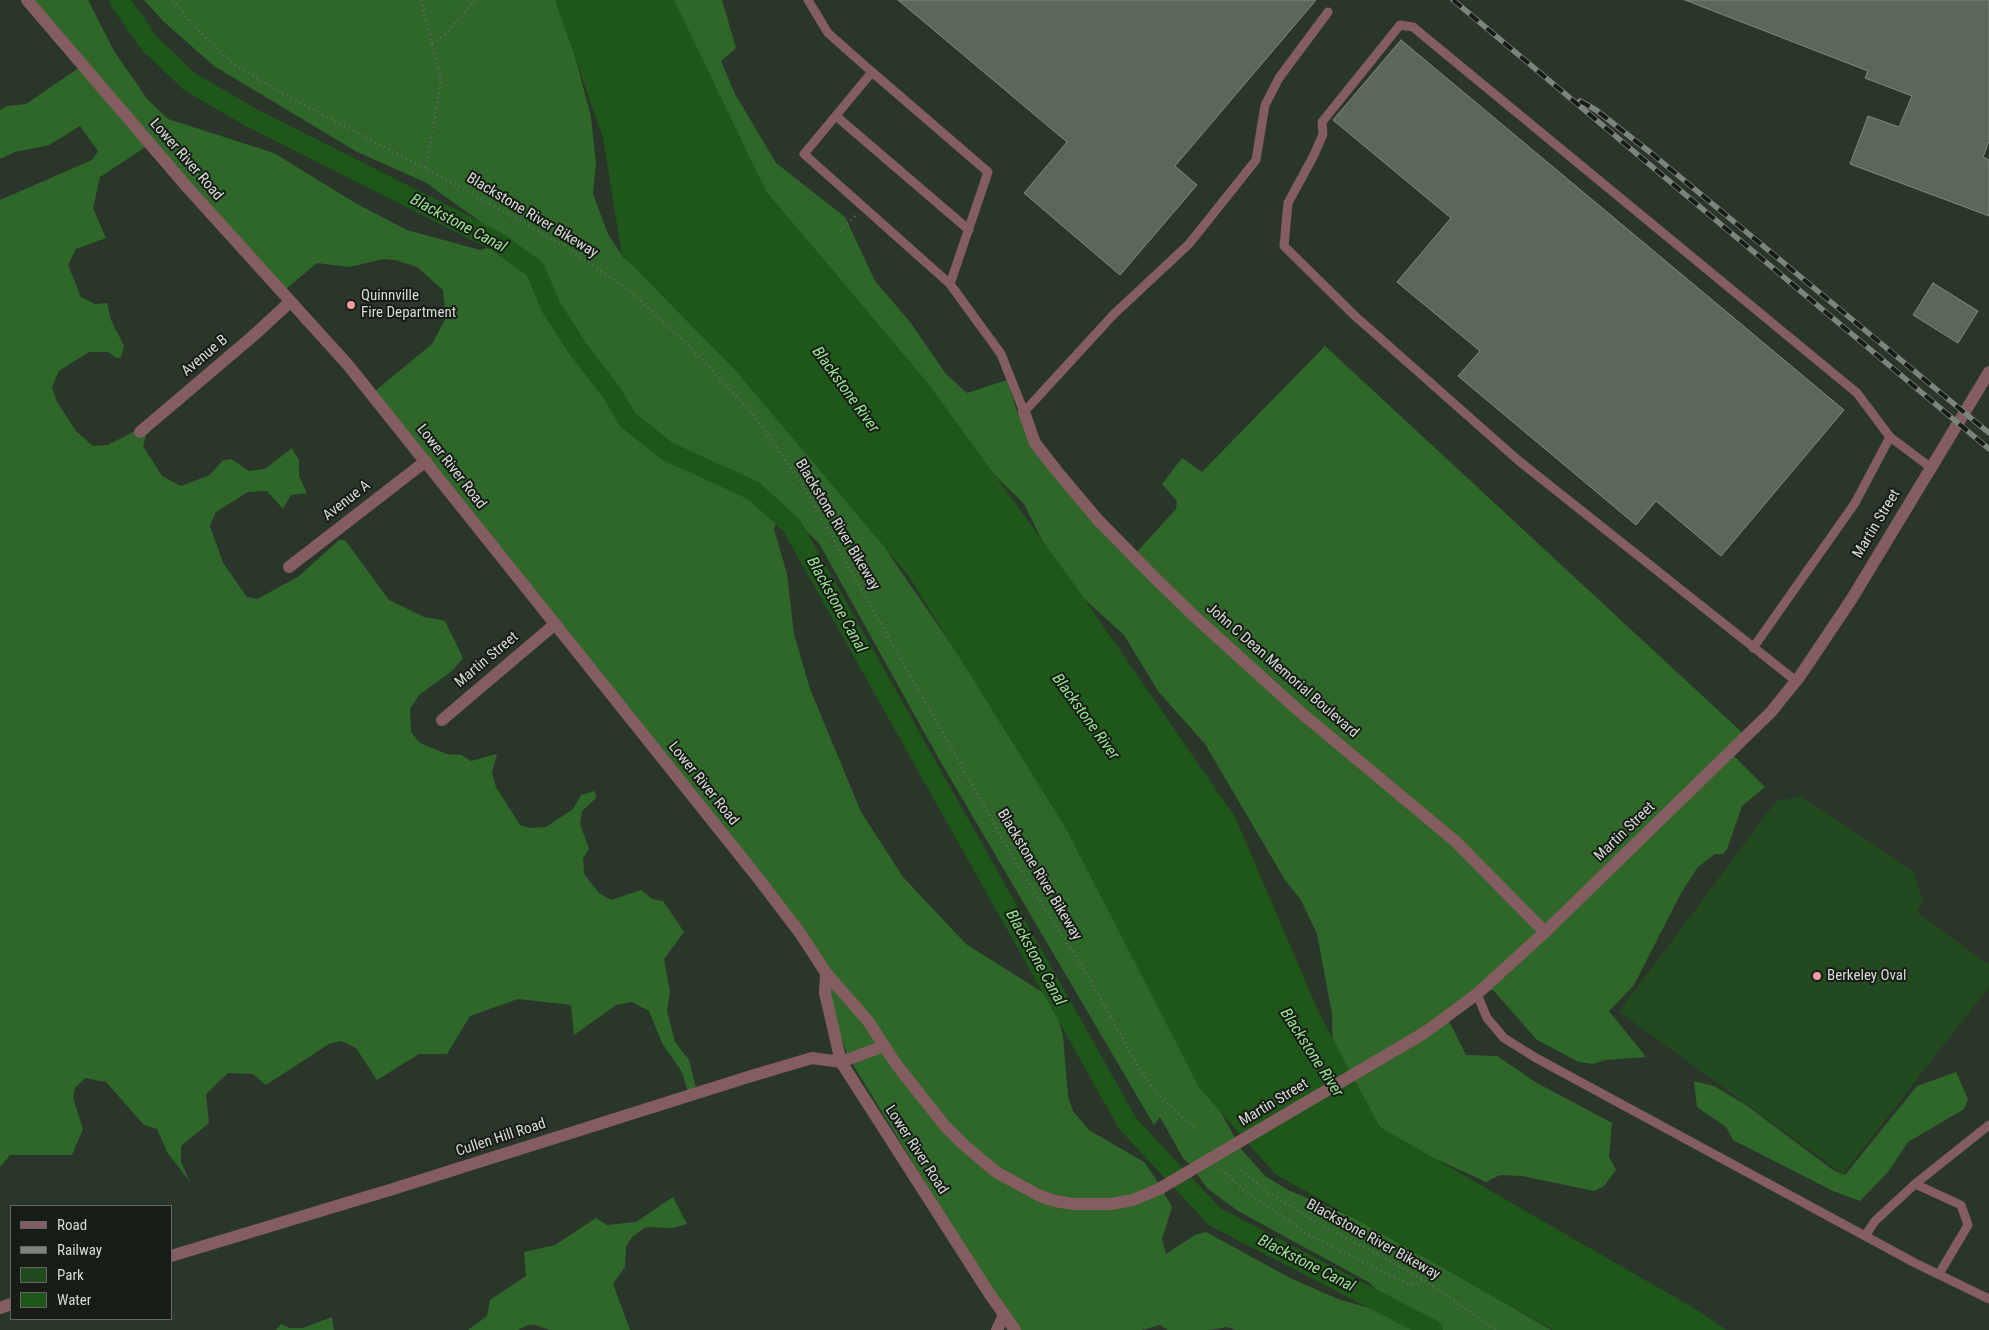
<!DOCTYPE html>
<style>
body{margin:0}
#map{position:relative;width:1989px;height:1330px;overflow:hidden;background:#2b362a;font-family:"Roboto Condensed",sans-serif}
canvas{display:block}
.legend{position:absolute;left:10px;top:1205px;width:162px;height:115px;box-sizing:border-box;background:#171c16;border:1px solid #636962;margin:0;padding:6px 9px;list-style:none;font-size:15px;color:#d6ddd5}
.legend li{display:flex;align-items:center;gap:10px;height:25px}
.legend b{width:25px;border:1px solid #636962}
</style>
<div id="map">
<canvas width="1989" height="1330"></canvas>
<ul class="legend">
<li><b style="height:6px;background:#835d60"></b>Road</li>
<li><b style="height:6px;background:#7c857b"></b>Railway</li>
<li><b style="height:14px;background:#23491f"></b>Park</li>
<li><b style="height:14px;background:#1e5719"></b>Water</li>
</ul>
</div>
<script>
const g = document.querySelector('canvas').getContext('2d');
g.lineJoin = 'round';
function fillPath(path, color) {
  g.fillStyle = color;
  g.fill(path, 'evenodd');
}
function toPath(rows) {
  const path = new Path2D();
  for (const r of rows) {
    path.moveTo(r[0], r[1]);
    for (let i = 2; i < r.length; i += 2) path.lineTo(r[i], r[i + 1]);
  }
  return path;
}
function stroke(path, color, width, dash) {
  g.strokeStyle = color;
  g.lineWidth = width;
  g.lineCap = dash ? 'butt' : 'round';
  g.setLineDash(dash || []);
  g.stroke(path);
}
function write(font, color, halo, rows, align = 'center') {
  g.font = font + ' "Roboto Condensed",sans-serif';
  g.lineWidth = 4;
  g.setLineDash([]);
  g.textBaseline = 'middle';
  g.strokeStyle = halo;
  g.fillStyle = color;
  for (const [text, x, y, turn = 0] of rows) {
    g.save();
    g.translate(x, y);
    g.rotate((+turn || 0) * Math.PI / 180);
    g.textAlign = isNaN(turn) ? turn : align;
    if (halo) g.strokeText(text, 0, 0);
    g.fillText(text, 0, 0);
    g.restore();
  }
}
fillPath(toPath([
 [1801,796,1914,872,1923,903,1917,912,1989,965,1989,987,1843,1174,1619,1012,1776,801]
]), '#23491f');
fillPath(toPath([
 [29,0,88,0,114,51,148,100,168,119,274,153,357,204,407,230,480,250,502,244,492,230,425,182,357,152,214,66,163,21,144,0,560,0,591,117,596,163,593,194,608,234,623,257,680,299,848,487,893,560,1089,844,1213,1098,1241,1149,1265,1176,1288,1190,1371,1225,1551,1330,1236,1330,1227,1327,1210,1330,1168,1330,1160,1325,1142,1330,1021,1330,979,1270,847,1055,814,951,369,396,432,344,446,318,443,290,417,267,395,260,383,259,350,267,317,263,281,293,147,146,100,177,93,208,106,238,76,249,68,265,81,297,95,304,107,303,111,320,124,346,121,357,117,358,108,352,89,352,59,371,52,387,57,402,76,431,93,446,108,445,139,429,147,433,143,446,162,476,181,486,210,475,223,460,231,459,249,471,265,469,292,448,299,460,299,476,307,493,291,495,283,509,267,491,248,492,216,512,210,526,223,563,247,597,257,599,298,577,339,540,345,540,389,600,424,617,445,621,463,658,452,671,419,695,410,709,411,732,420,743,447,754,461,755,471,761,497,754,492,773,496,787,520,825,530,828,546,827,573,809,581,795,595,791,596,798,582,811,580,824,589,849,583,858,584,874,599,893,611,900,641,890,652,899,663,901,684,932,664,959,670,992,667,1011,675,1042,689,1060,698,1096,689,1096,682,1072,662,1043,649,1011,632,1002,616,1005,574,1035,571,1005,518,999,470,1016,447,1054,419,1054,377,1080,356,1048,341,1041,329,1044,266,1085,253,1074,228,1073,206,1094,209,1123,181,1146,181,1162,190,1182,167,1152,157,1129,144,1125,106,1082,85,1078,75,1088,73,1098,83,1129,72,1155,10,1155,0,1167,0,200,92,160,98,151,80,126,49,145,15,152,0,159,0,110,7,106,26,104,83,65],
 [792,518,819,543,939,759,1154,1125,1160,1117,1183,1158,1198,1171,1197,1174,1207,1188,1238,1211,1370,1283,1384,1298,1386,1309,1372,1309,1338,1299,1290,1278,1206,1232,1195,1235,1166,1254,1162,1239,1172,1207,1156,1179,1144,1162,1089,1130,1073,1111,1068,1097,1063,1036,1053,999,966,944,903,877,861,812,810,689,794,634,787,574,774,529,778,520],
 [671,0,722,0,736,48,721,61,735,94,776,163,845,217,875,281,910,322,946,374,967,393,1007,380,1017,411,1054,469,1135,554,1176,509,1177,501,1162,484,1182,458,1202,472,1325,346,1748,738,1734,756,1765,787,1742,806,1727,849,1723,854,1715,854,1698,867,1681,893,1634,985,1609,1011,1646,1057,1605,1060,1593,1064,1579,1062,1537,1040,1493,990,1489,990,1449,1021,1466,1055,1497,1056,1537,1083,1612,1123,1609,1157,1616,1170,1604,1186,1594,1191,1522,1176,1500,1175,1486,1182,1390,1138,1345,1086,1333,1056,1332,1014,1317,934,1301,900,1285,880,1205,744,1158,691,1124,635,1061,578,1024,504,960,440,771,234],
 [1956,1072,1968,1099,1964,1109,1908,1142,1888,1172,1860,1201,1833,1191,1733,1140,1726,1127,1697,1107,1694,1081,1714,1086,1746,1105,1833,1170,1845,1175,1917,1086],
 [673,1197,687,1224,673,1228,646,1227,632,1237,626,1246,625,1267,613,1284,630,1330,550,1330,535,1325,528,1325,518,1330,468,1330,487,1316,490,1300,526,1276,524,1252,555,1245,596,1218,607,1225,636,1222],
 [332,1317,334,1330,276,1330,281,1324,290,1328,303,1328]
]), '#2f672a');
fillPath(toPath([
 [555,0,674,0,766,191,927,382,1079,591,1235,817,1319,1013,1380,1127,1697,1310,1726,1330,1553,1330,1275,1174,1199,1087,1065,827,908,575,736,371,622,255,603,138]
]), '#1e5719');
stroke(toPath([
 [119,0,150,44,190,82,252,118,496,241,535,269,551,307,578,349,612,393,628,420,667,451,754,491,792,526,1128,1124,1215,1217,1433,1330]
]), '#1e5719', 20);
const building = toPath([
 [898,0,1316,0,1175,166,1197,185,1120,275,1024,193,1067,142,898,0],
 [1685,0,1989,0,1989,141,1983,157,1989,160,1989,216,1850,164,1868,116,1899,127,1912,96,1865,78,1868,71,1685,0],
 [1401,40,1844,410,1721,556,1656,501,1636,525,1458,376,1480,351,1397,282,1451,218,1333,120,1401,40],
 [1933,283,1978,311,1958,343,1913,315,1933,283]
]);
fillPath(building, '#5a6759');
stroke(building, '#7e8b7c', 1);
stroke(toPath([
 [173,0,190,22,231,62,276,90,462,188,564,246,631,292,690,347,752,413,802,484,1018,866,1088,976,1141,1072,1158,1095,1197,1130],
 [421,0,441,81,426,168],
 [432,43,447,33,475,0],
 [840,231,855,216],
 [1221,1169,1244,1190,1305,1233,1407,1284,1415,1285,1424,1280],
 [1241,1170,1267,1192,1322,1225,1425,1280,1495,1330]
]), '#5f695e', 3, [1, 4]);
stroke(toPath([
 [808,0,828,33,872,72],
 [836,116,969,230],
 [950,284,804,154,872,72,988,172,950,284,1001,354,1024,412,1114,314,1189,244,1256,160,1265,105,1279,78,1328,12],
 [1753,648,1855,503,1890,437,1930,467],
 [1796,681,1519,461,1355,316,1284,246,1288,203,1314,155,1323,134,1322,122,1400,25,1413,27,1857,393,1890,437],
 [1477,994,1487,1018,1504,1038,1536,1058,1915,1263,1989,1299],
 [1915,1184,1961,1205,1968,1225,1939,1274],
 [1865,1236,1875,1221,1915,1184,1989,1125]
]), '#835d60', 9);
stroke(toPath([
 [1024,412,1035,443,1056,470,1098,520,1155,578,1194,616,1299,711,1455,841,1545,932],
 [140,432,253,336,290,302],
 [289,567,426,461],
 [442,720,554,625],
 [997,1330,1004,1315]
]), '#835d60', 12);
stroke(toPath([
 [27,0,187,187,348,365,758,878,800,933,826,973,868,1021,896,1064,945,1126,963,1144,996,1172,1040,1196,1055,1201,1073,1204,1111,1204,1133,1200,1159,1189],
 [826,973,825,993,841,1062,989,1293,1015,1330],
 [1424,1033,1477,994,1545,932,1771,712,1800,676,1851,600,1989,372],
 [171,1256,393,1189,748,1077,812,1058,841,1062,884,1046],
 [0,1308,11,1304]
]), '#835d60', 12);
const rail = toPath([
 [1453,0,1989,449],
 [1580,101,1596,110,1651,153,1989,433]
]);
stroke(rail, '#7c857b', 5.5);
stroke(rail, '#171c16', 4, [11]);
stroke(toPath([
 [1159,1189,1424,1033]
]), '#835d60', 12);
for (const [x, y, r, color] of [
 [351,305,5,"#f49aa1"],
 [1817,976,5,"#f49aa1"]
]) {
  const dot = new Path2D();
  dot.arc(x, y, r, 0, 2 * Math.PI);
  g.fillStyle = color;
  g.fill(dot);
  stroke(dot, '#171c16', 2);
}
write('15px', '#d6ddd5', '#171c16', [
 ["Lower River Road",186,160,49],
 ["Blackstone River Bikeway",532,216,31],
 ["Avenue B",205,356,-40],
 ["Lower River Road",451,467,52],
 ["Avenue A",347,501,-38],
 ["Martin Street",1877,524,-59],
 ["Blackstone River Bikeway",837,525,59],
 ["Martin Street",487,660,-40],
 ["John C Dean Memorial Boulevard",1282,671,41],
 ["Lower River Road",703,784,51],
 ["Martin Street",1625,832,-44],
 ["Blackstone River Bikeway",1039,875,59],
 ["Martin Street",1274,1103,-31],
 ["Cullen Hill Road",501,1138,-18],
 ["Lower River Road",916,1150,57],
 ["Blackstone River Bikeway",1373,1240,29]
]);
write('15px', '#d6ddd5', '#171c16', [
 ["Quinnville",361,296],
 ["Fire Department",361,313],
 ["Berkeley Oval",1827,976]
], 'left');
write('italic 16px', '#98e690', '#171c16', [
 ["Blackstone Canal",458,224,28],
 ["Blackstone River",845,390,54],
 ["Blackstone Canal",836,605,61],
 ["Blackstone River",1085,717,54],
 ["Blackstone Canal",1035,958,61],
 ["Blackstone River",1311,1053,57],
 ["Blackstone Canal",1306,1264,27]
]);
</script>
